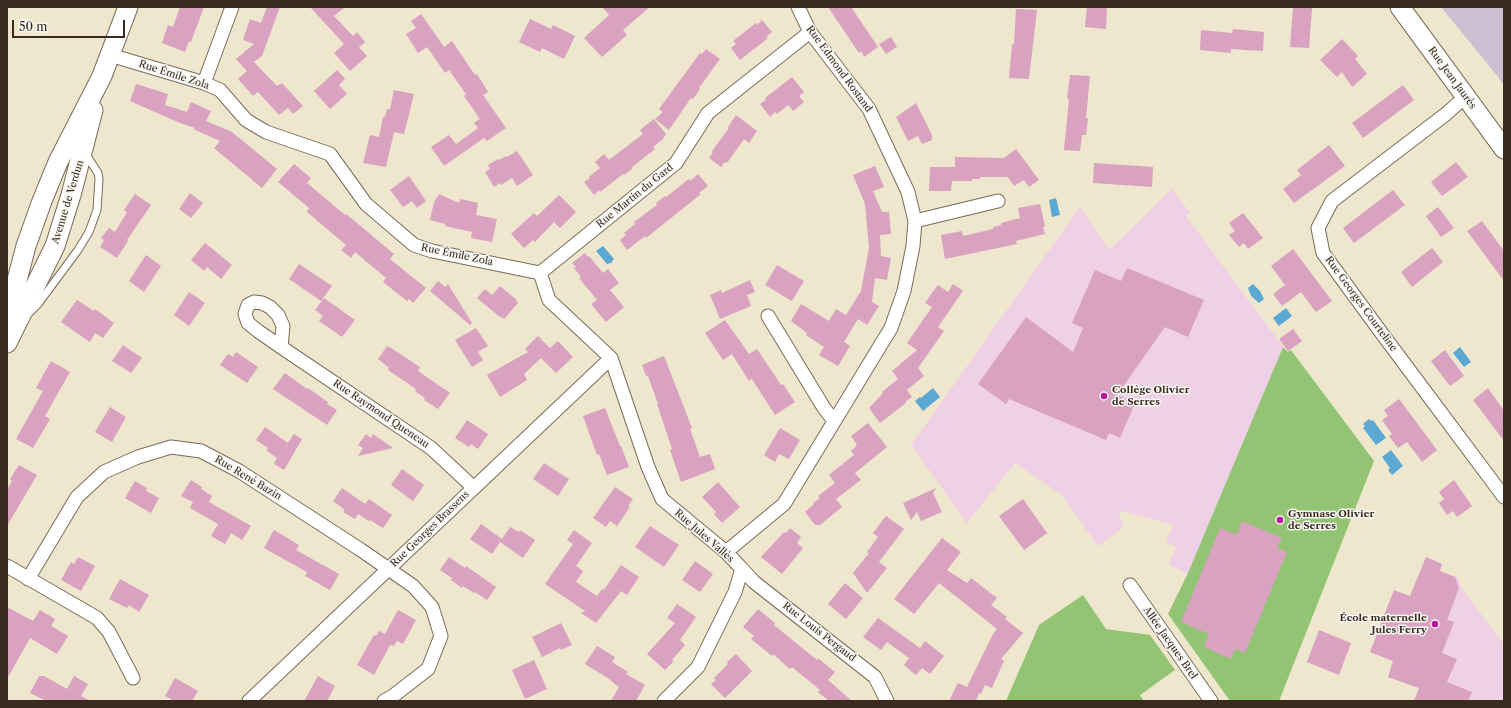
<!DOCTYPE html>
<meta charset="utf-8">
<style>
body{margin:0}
#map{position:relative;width:1511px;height:708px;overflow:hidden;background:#eee6cd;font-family:"Libre Caslon Text",serif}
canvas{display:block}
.frame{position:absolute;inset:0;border:8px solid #3b2a1e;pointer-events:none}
.scale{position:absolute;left:12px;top:20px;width:113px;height:18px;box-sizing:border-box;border:2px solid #3b2a1e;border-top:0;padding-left:5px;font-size:12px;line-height:14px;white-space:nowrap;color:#3b2a1e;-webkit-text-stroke:3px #f6f6f2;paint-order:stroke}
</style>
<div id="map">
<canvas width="1511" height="708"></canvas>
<div class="frame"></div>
<div class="scale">50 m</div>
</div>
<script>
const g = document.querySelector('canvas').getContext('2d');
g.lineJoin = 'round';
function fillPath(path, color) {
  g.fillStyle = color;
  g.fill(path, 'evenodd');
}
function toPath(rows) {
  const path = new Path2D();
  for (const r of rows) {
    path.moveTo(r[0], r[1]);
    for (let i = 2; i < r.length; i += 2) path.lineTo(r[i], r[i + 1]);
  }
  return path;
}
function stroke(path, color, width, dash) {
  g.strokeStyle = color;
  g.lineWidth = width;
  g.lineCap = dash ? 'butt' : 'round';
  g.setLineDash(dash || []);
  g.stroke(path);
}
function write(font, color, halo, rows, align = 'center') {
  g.font = font + ' "Libre Caslon Text",serif';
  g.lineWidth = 3;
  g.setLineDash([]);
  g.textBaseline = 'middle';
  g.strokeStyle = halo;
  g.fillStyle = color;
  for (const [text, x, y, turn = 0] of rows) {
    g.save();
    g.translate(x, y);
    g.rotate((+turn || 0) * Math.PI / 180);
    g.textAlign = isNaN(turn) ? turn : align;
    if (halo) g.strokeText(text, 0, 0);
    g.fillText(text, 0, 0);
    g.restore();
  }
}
fillPath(toPath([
 [1172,189,1190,213,1186,216,1283,347,1188,574,1169,565,1176,547,1166,542,1173,525,1123,511,1119,512,1123,528,1098,546,1062,495,1015,463,967,523,911,445,1080,207,1109,250],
 [1426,557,1442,564,1440,572,1458,577,1462,589,1504,644,1504,701,1414,701,1419,688,1388,677,1393,661,1370,652,1394,590,1425,602,1432,587,1416,581]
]), '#efd0e6');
fillPath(toPath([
 [1441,7,1504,7,1504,85,1499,78]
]), '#cdbed2');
fillPath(toPath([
 [1283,347,1288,352,1291,350,1374,461,1279,701,1230,701,1168,614,1188,573],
 [1083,595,1106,629,1150,635,1175,670,1140,695,1144,701,1006,701,1039,625]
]), '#93c474');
fillPath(toPath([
 [1056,198,1060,215,1052,217,1049,200],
 [603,246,614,259,611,263,607,264,596,251],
 [1253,284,1260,291,1264,299,1259,303,1251,296,1248,288],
 [1286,308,1292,316,1279,326,1273,318],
 [1460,347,1471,362,1464,367,1453,353],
 [933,388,940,397,923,411,915,401,920,397,921,398],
 [1369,419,1371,421,1373,420,1386,438,1376,445,1363,428,1365,426,1363,424],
 [1391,450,1403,466,1392,475,1388,470,1390,468,1382,457]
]), '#5aa9d4');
fillPath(toPath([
 [180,7,204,7,191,42,189,41,185,52,162,43,168,25,173,27],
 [267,7,280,7,262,56,254,62,277,86,282,83,303,106,293,114,288,108,279,115,258,92,253,96,238,79,247,71,236,59,254,44,243,40,250,19,261,23],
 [310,7,345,7,334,16,353,36,357,32,365,42,359,47,367,56,350,71,334,53,344,44],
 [602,7,650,7,623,30,627,35,602,57,584,38,609,15],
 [828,7,851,7,878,47,864,57,861,51,859,53],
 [1087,7,1107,7,1106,29,1085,27],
 [1293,7,1312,8,1309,48,1290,47],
 [1016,9,1037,10,1029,79,1009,78,1012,44,1014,44],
 [421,14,444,47,452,41,475,75,477,74,488,92,483,95,506,128,487,141,484,138,444,166,431,147,449,135,456,144,478,128,474,123,480,119,464,96,466,94,449,70,445,73,427,47,418,53,406,34,416,28,411,21],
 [530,19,551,29,553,25,575,36,564,59,542,48,540,52,519,42],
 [762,20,772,32,766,37,768,38,740,60,731,48,736,44,733,41,756,23,757,25],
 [1233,29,1264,32,1263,51,1231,49,1231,53,1200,50,1201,30,1232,33],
 [891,37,897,47,886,54,879,44],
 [1342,39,1358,56,1355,59,1367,74,1352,87,1342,72,1337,77,1320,60],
 [706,49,720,59,699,88,700,89,693,99,691,98,669,130,655,119,663,112,659,109,700,53,702,54],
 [337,70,345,79,339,85,347,94,330,109,314,91],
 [1070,75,1090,76,1086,118,1088,118,1086,135,1082,135,1080,151,1064,150,1069,99,1067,98],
 [792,77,804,92,799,96,804,102,793,111,788,105,777,114,775,112,770,117,760,104,766,100,765,98],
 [136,84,168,94,165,105,187,112,191,102,211,111,206,121,232,132,277,169,262,188,214,148,220,141,193,129,195,128,180,123,130,101],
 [1403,85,1414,100,1363,138,1352,123],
 [394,90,414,94,404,134,394,132,386,167,363,163,370,135,379,137,383,117,385,117,387,109,390,109],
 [916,103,932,135,932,140,922,144,918,136,908,141,896,117],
 [736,115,757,131,749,143,744,139,727,163,725,162,721,167,709,158,713,152,712,151,729,128,728,127],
 [654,119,666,134,663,139,653,147,655,149,632,167,633,168,624,175,623,174,600,192,599,190,594,195,584,182,590,178,589,177,600,168,595,162,604,154,609,160,643,134,640,130],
 [1329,145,1345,166,1294,203,1283,189,1301,175,1297,170],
 [1016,149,1039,180,1029,187,1024,180,1014,186,1008,177,980,177,980,179,972,179,972,181,952,181,951,191,929,191,930,167,955,167,955,157,1004,158],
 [517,151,533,175,517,186,512,178,501,185,500,183,494,187,485,172,490,169,488,165,498,159,499,160,506,156,507,157],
 [1456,162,1468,177,1442,196,1431,182],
 [1094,163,1153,167,1152,187,1093,183],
 [294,164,311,178,307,183,345,215,346,214,363,228,394,254,390,259,426,288,413,303,409,299,407,301,383,282,386,278,355,252,351,258,341,250,346,245,307,212,309,208,278,182],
 [875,166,884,187,873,191,882,212,889,212,891,234,880,235,881,256,891,258,887,280,875,278,872,302,879,306,867,325,858,319,844,342,850,346,838,366,819,355,824,347,806,335,807,333,791,321,801,304,829,321,836,309,846,315,861,291,869,248,865,204,853,175],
 [698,174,708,186,699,193,701,194,646,238,645,236,627,250,620,240,626,235,624,233,635,224,634,222,657,205,656,203,665,196,666,197,689,179,690,181],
 [409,176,426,201,417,208,412,201,403,207,390,190],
 [1393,190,1405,205,1354,243,1343,228],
 [190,193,203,203,191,218,179,209],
 [135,194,151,205,127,240,128,241,117,258,100,247,104,240,101,238,109,228,115,232,127,212,124,210],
 [439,194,459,203,460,199,478,203,476,215,497,219,492,242,471,238,472,232,445,226,445,224,430,220,434,202],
 [559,195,576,212,560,228,554,222,535,242,533,240,524,248,511,234,534,213,537,216],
 [1040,204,1045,227,1043,227,1045,234,1016,241,1017,244,945,259,941,235,962,231,963,236,993,229,993,227,1001,225,1001,223,1020,218,1018,208],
 [1438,207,1454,228,1441,237,1426,216],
 [1243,213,1263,238,1248,249,1244,243,1239,247,1229,235,1235,231,1229,223],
 [1482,221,1504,251,1504,281,1467,231],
 [205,243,232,265,221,279,207,267,204,271,191,260],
 [1432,248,1443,262,1412,287,1401,272],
 [1293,249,1332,301,1316,312,1301,292,1282,306,1273,294,1285,285,1271,266],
 [585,253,588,257,589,256,603,273,608,269,619,283,610,290,624,307,606,322,591,304,597,300,579,278,581,277,574,268,576,267,572,263],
 [146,255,161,266,144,292,129,281],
 [299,264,332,286,321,301,289,279],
 [777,265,804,281,792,301,765,285],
 [1127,268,1204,300,1188,337,1165,327,1117,395,1135,403,1120,438,1109,433,1106,440,1009,399,1006,404,978,384,1026,317,1073,352,1083,328,1072,323,1095,270,1121,281],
 [750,280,755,292,747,295,751,306,720,319,710,295,721,290,722,293],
 [438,281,445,287,448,284,472,323,470,325,430,291],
 [953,284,963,291,938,327,944,331,918,368,924,376,907,390,912,397,905,402,906,403,880,423,869,408,883,393,882,392,898,379,892,371,917,350,907,343,932,307,925,303,938,285,948,292],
 [500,286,517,300,516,301,518,303,504,319,502,317,501,318,477,298,485,289,492,295],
 [189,292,205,303,189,326,174,315],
 [324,298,355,320,342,337,319,321,323,316,315,310],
 [77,300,94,311,95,309,114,323,103,338,95,333,90,342,61,322],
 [725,320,749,354,757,349,781,385,783,384,795,402,775,415,752,379,749,381,732,354,723,360,705,333],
 [476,328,488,346,478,352,483,360,472,367,455,340],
 [1293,329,1302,341,1288,351,1279,339],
 [538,336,550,348,558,341,573,357,556,373,541,358,524,374,527,380,500,397,487,375,528,352,525,349],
 [123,345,142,358,131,373,112,361],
 [387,346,391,348,420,367,418,371,450,393,438,409,424,400,425,398,415,391,416,389,388,370,389,368,378,359],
 [1445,350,1464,376,1450,386,1431,361],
 [236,352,258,367,247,383,220,365,228,354,233,357],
 [664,356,692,428,690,429,700,457,710,454,715,469,681,482,670,450,672,449,657,404,658,404,648,376,646,376,642,365],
 [51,361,70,372,45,416,50,419,33,448,16,439,43,391,36,388],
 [285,373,307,389,308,388,328,402,327,404,337,410,327,425,273,389],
 [1488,388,1504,411,1504,441,1473,400],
 [1399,399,1437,450,1422,462,1407,442,1398,448,1389,436,1392,434,1382,420,1388,416,1384,410],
 [110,407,126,417,112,442,95,432],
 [605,408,620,446,621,446,629,467,607,475,599,454,597,455,583,416],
 [467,420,488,434,478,449,471,444,469,447,455,438],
 [868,423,887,447,855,473,861,480,836,499,842,507,820,525,815,525,805,512,814,504,813,503,820,498,818,496,835,483,829,475,854,455,851,451,857,445,851,436],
 [265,427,288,443,282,451,294,434,302,439,284,470,274,464,277,458,266,450,268,448,256,440],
 [780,428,800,440,789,459,779,454,775,462,764,455],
 [366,434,371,438,373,434,393,448,358,456,363,448,358,445],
 [544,463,569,479,558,496,533,479],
 [19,465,37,475,7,526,7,490,12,481,10,479],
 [402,469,424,485,413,501,391,485],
 [191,480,202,487,201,489,212,496,209,502,251,526,242,540,231,533,225,544,211,536,218,524,190,508,193,502,181,496],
 [1454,480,1472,506,1457,517,1453,511,1447,515,1439,503,1444,499,1439,492],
 [135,481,147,488,146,491,159,498,151,513,125,498],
 [718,482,740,507,722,523,714,514,716,512,702,497],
 [615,487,633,499,628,506,630,507,617,526,610,521,606,527,593,518],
 [342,488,365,504,369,499,392,515,383,528,370,520,369,521,358,514,355,519,343,512,345,510,333,501],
 [936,488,933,493,942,512,921,521,917,512,911,520,903,503],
 [1023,499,1047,533,1024,550,999,516],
 [886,516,904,529,879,562,887,568,867,593,853,573,869,553,867,552,878,537,873,533],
 [1242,521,1282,538,1277,548,1287,552,1245,653,1235,649,1231,659,1204,647,1209,634,1181,622,1220,528,1237,535],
 [481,524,502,539,510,527,519,532,520,530,535,540,523,558,500,542,492,554,470,539],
 [650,526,679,545,664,567,635,547],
 [790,528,801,537,797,543,803,548,782,574,761,557,784,532,786,533],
 [274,530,299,545,296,550,339,574,330,590,305,576,307,572,264,548],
 [574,530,592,543,576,566,583,571,576,582,597,596,602,589,604,590,621,565,639,577,627,595,621,591,596,623,581,613,585,611,545,584,573,544,567,540],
 [942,538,961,552,947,570,967,583,971,578,997,598,991,605,1007,617,1005,619,1023,633,1001,659,1004,661,992,688,985,685,981,694,979,693,976,701,949,701,958,683,967,687,993,634,997,629,939,583,914,614,894,599],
 [78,557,95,566,81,591,61,580,71,562,74,564],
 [449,557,465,568,466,566,496,587,487,600,475,592,474,593,463,586,462,588,451,580,452,578,440,570],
 [1426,557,1442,564,1440,571,1455,577,1459,588,1447,620,1454,622,1442,653,1457,659,1447,682,1472,692,1468,701,1414,701,1419,688,1388,677,1393,661,1370,652,1394,590,1410,596],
 [695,561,713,574,700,592,682,580],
 [120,579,149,595,139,612,129,605,127,608,109,599],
 [845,583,863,598,846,619,828,604],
 [677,604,696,617,680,640,685,645,672,660,674,661,665,670,647,654,675,623,667,618],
 [7,607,33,621,40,610,55,619,51,626,68,636,57,654,30,638,7,679],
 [758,609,775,623,774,625,817,660,818,658,835,672,828,680,852,701,829,701,818,692,820,690,792,667,790,669,773,654,772,656,751,639,754,636,743,627],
 [398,610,416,620,403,644,397,641,394,646,390,645,374,675,357,665,374,635,376,636,379,631,385,634],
 [878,618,920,648,925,641,944,656,930,674,922,668,916,675,904,665,909,658,887,642,881,650,863,637],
 [561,623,572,645,561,650,560,648,542,657,532,637],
 [1319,630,1351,643,1339,675,1307,662],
 [597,646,615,657,612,662,628,672,626,674,645,685,636,701,611,701,619,687,611,681,611,680,585,664],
 [736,654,752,671,725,698,711,684,716,680,714,678,728,664,727,662],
 [534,660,547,689,525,699,512,670],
 [39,676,44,676,67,689,74,676,88,684,81,696,90,701,46,701,30,693],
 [318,676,335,686,327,701,304,701],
 [175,678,198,691,192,701,174,701,165,696]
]), '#d8a2c0');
const lane = toPath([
 [28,314,38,304,78,250,89,232,97,210,99,179,98,173,85,153]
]);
const street = toPath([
 [110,55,204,83,220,90,246,120,266,132,330,154,366,204,414,245,432,251,540,273,549,300,611,358,648,467,662,499,726,552,742,569,735,592,698,667,664,701],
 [204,83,232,7],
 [1466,96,1446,114,1332,201,1318,228,1323,253,1383,335,1504,497],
 [915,221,998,201],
 [540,273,676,163,708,113,810,32],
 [768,316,824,408,834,421],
 [281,347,283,326,278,315,270,307,262,303,254,302,248,305,245,314,248,323,258,331,281,347,431,448,474,488],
 [726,552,784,504,891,328,904,291,913,246,915,221,908,192,869,109,810,32,798,7],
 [7,566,97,618,109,632,133,678],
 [742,569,754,582,875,677,887,701],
 [28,579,77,497,104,472,138,457,171,447,201,451,239,471,361,550,413,586,432,607,441,636,428,669,393,696,384,701],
 [1130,585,1211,701],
 [249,701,611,358]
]);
const secondary = toPath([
 [1400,7,1504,149],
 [7,318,26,246,42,201,58,162,102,76,128,7],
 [7,343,55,246,71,195,93,110]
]);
stroke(lane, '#7a6c5b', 9);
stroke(street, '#7a6c5b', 15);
stroke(secondary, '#7a6c5b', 21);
stroke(lane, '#fff', 7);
stroke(street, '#fff', 13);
stroke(secondary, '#fff', 19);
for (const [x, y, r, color] of [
 [1104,396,4,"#b5179e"],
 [1280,520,4,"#b5179e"],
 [1435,624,4,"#b5179e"]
]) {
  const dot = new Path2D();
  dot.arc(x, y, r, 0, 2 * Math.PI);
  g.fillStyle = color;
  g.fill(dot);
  stroke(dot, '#f6f6f2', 1.5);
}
write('10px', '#3b2a1e', '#f6f6f2', [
 ["Rue Edmond Rostand",839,69,54],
 ["Rue Émile Zola",174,75,18],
 ["Rue Jean Jaurès",1452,78,54],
 ["Rue Martin du Gard",635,196,-39],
 ["Avenue de Verdun",68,202,-73],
 ["Rue Émile Zola",457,255,12],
 ["Rue Georges Courteline",1361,304,54],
 ["Rue Raymond Queneau",381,414,34],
 ["Rue René Bazin",248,478,31],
 ["Rue Georges Brassens",430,529,-44],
 ["Rue Jules Vallès",704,536,41],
 ["Rue Louis Pergaud",819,632,38],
 ["Allée Jacques Brel",1170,643,55]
]);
write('bold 10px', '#3b2a1e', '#f6f6f2', [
 ["Collège Olivier",1112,390],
 ["de Serres",1112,402],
 ["Gymnase Olivier",1288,514],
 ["de Serres",1288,526],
 ["École maternelle",1427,618,"right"],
 ["Jules Ferry",1427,630,"right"]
], 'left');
</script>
